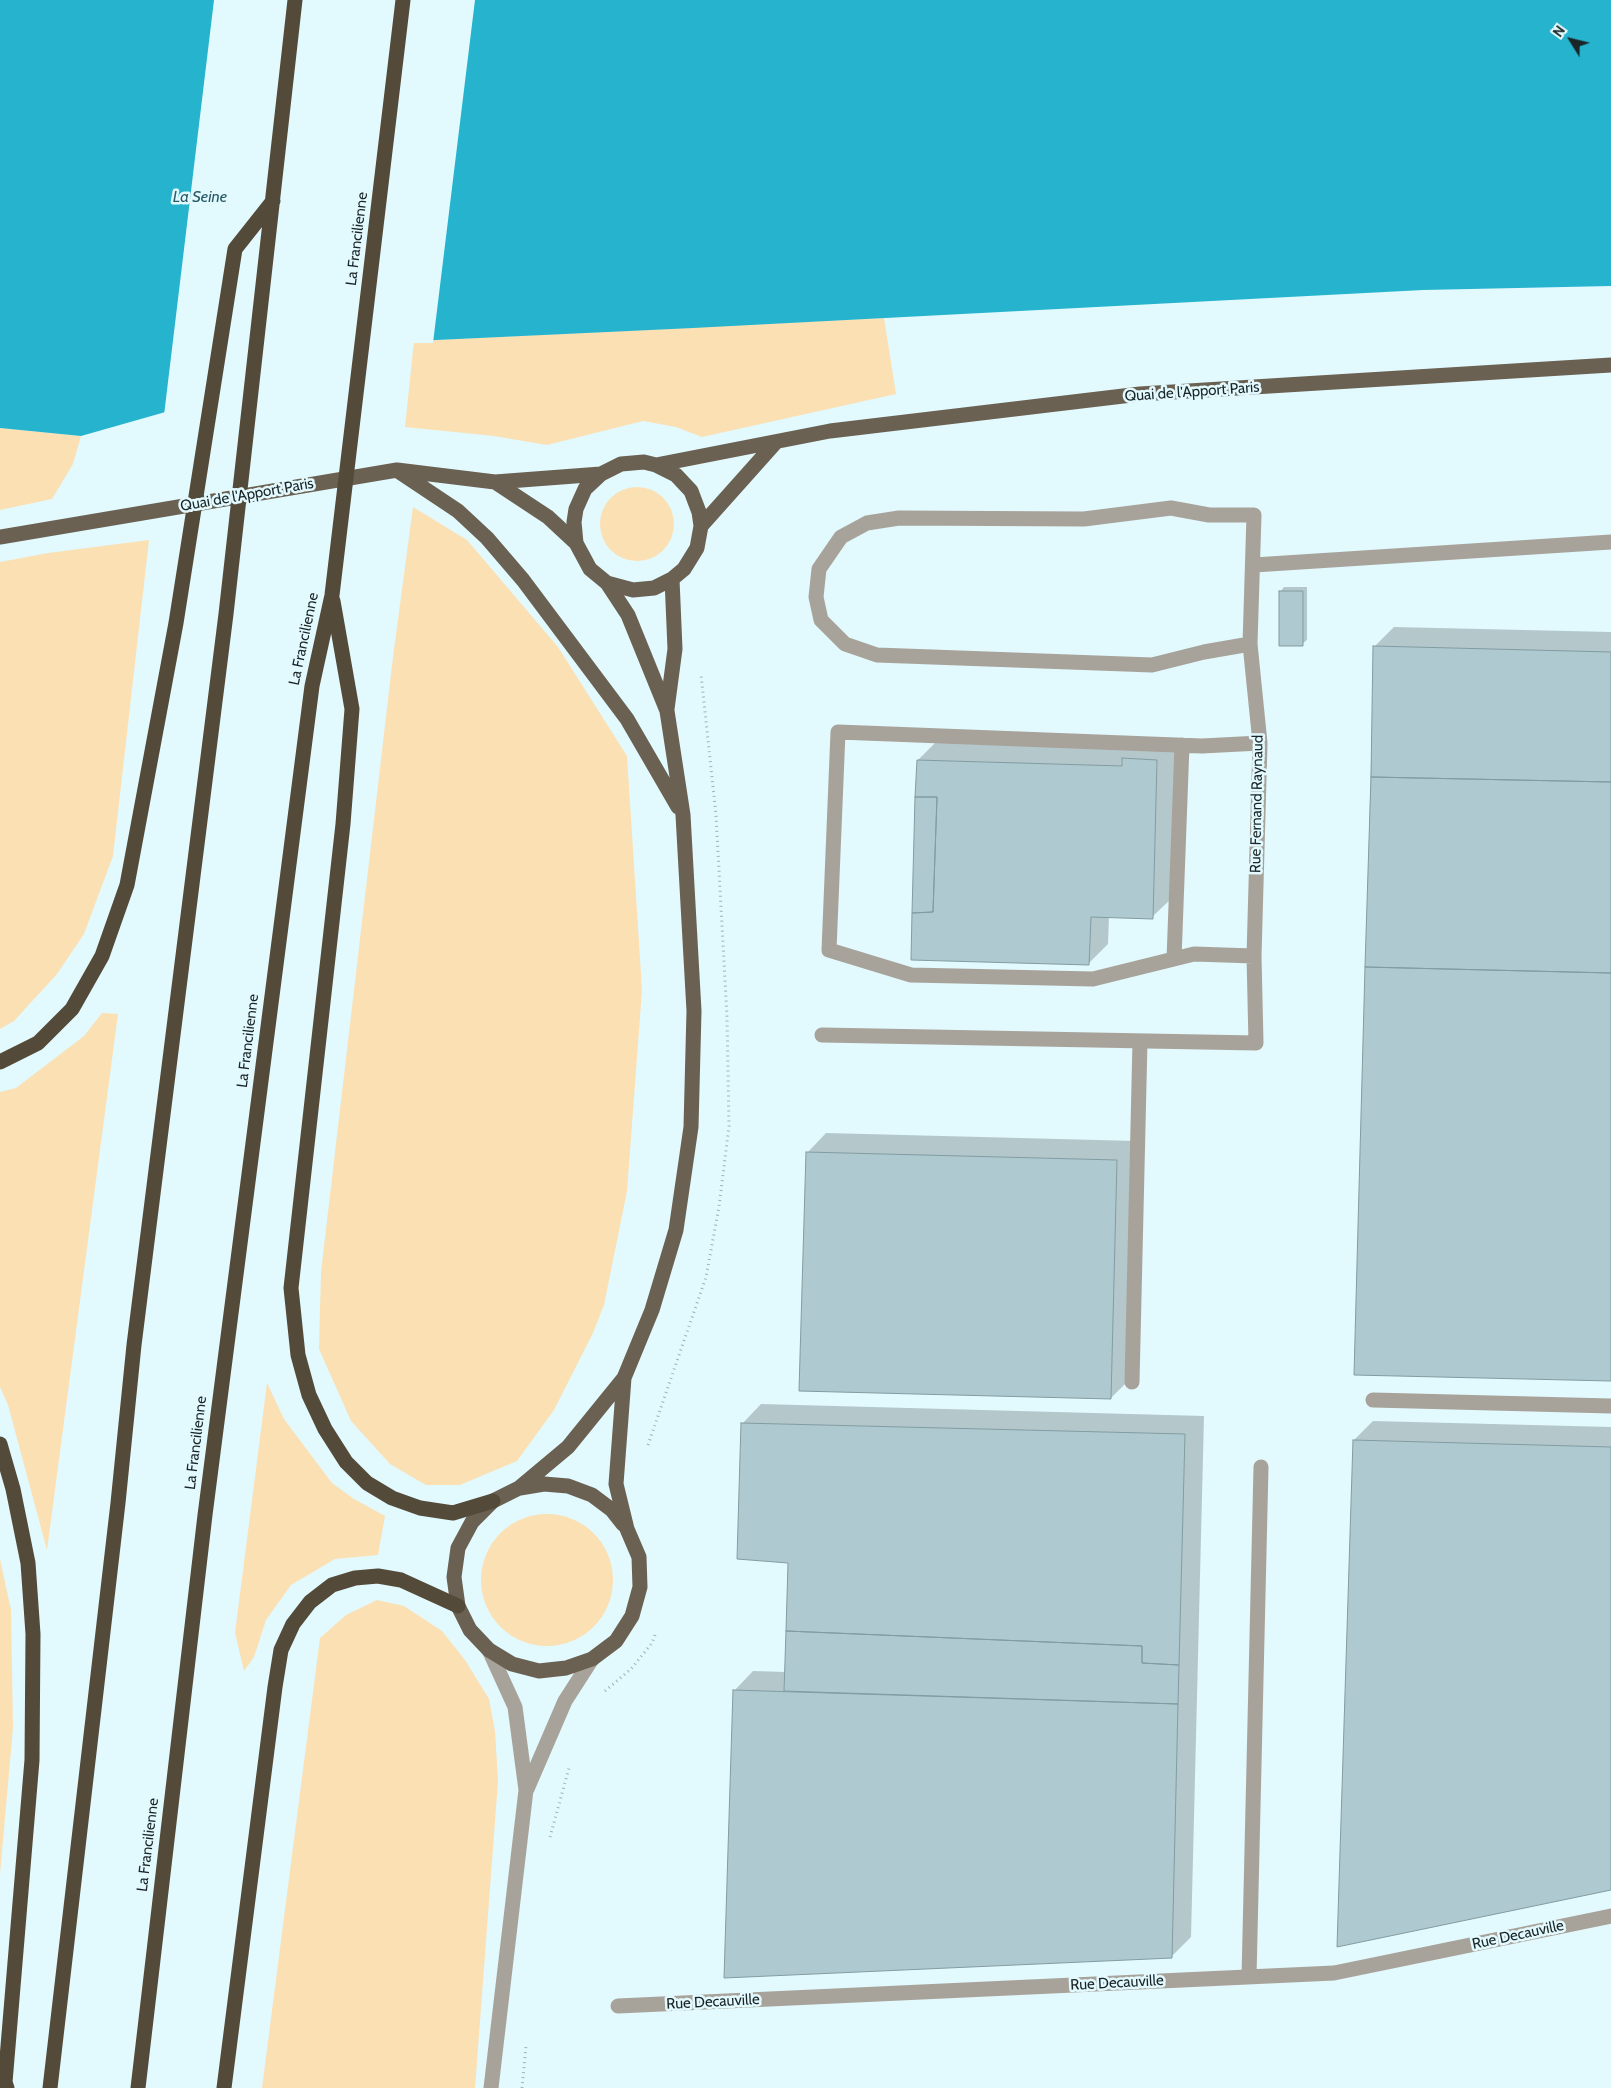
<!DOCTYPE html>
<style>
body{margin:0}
#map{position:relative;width:1611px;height:2088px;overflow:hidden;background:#e2f9fe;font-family:Cabin,sans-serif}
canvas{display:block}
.north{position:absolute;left:1546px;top:15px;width:50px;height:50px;-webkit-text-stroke:4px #e2f9fe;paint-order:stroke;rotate:306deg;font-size:14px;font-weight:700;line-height:20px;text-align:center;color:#1a2527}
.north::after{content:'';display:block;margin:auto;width:18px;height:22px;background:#1a2527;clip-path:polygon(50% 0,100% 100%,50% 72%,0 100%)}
</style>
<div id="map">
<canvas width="1611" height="2088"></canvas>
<div class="north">N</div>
</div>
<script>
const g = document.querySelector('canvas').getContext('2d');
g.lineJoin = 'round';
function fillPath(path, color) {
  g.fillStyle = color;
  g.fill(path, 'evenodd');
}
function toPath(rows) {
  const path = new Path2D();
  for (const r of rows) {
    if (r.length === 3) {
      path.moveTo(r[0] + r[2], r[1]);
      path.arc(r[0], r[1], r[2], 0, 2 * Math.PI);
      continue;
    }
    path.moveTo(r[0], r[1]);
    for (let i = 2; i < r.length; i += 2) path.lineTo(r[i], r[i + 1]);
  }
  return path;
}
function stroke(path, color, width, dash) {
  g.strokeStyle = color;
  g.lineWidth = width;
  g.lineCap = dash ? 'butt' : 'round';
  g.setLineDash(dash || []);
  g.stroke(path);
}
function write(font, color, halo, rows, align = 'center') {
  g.font = font + ' Cabin,sans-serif';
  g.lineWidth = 5;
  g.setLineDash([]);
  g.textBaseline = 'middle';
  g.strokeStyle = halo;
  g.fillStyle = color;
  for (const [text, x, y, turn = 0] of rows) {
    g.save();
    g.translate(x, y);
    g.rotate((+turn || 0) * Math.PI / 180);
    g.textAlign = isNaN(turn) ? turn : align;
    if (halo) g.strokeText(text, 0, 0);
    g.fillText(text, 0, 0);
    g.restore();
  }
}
fillPath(toPath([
 [884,318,896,394,702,437,676,427,643,421,547,445,494,436,405,427,414,341],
 [0,428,81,436,73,464,52,499,0,510],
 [637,524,37],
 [413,507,467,540,558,647,627,756,642,990,627,1191,604,1305,593,1333,554,1410,517,1461,460,1485,426,1485,390,1464,351,1421,319,1349,321,1272,393,657],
 [149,540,113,856,84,934,57,974,14,1021,0,1029,0,562,48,553],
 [102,1013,118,1014,47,1550,8,1405,0,1387,0,1092,16,1088,84,1036],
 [267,1383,284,1419,332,1483,354,1499,385,1516,378,1555,335,1559,291,1585,266,1620,254,1657,244,1671,235,1633],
 [547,1580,66],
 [0,1559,11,1610,13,1728,0,1874],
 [377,1600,404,1606,442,1631,465,1660,489,1699,495,1731,498,1781,475,2088,262,2088,320,1638,346,1615]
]), '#fbe0b4');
fillPath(toPath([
 [0,0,1611,0,1611,286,1423,290,693,328,415,341,81,436,0,428]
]), '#25b3cd');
fillPath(toPath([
 [214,0,475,0,433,343,415,343,164,415]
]), '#e2f9fe');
fillPath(toPath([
 [1284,587,1307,587,1307,640,1302,644,1280,592],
 [1394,627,1611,632,1611,1380,1355,1373,1374,647],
 [937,741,1176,741,1172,898,1152,917,1109,916,1108,944,1088,964,918,760],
 [826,1133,1136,1141,1130,1379,1111,1398,807,1153],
 [761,1404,1204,1416,1191,1937,1171,1957,734,1691,753,1671,786,1672,789,1562,742,1424],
 [1373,1421,1611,1427,1611,1889,1354,1440]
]), '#0003');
const building = toPath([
 [1279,591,1303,591,1303,646,1279,646,1279,591],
 [1373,646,1611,652,1611,782,1371,777,1373,646],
 [1122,758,1157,760,1153,919,1091,917,1089,965,911,960,912,913,933,912,937,797,915,797,917,760,1122,766,1122,758],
 [1371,777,1611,782,1611,973,1365,967,1371,777],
 [915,797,937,797,933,912,912,913,915,797],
 [1365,967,1611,973,1611,1381,1354,1375,1365,967],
 [806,1152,1117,1160,1111,1399,799,1391,806,1152],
 [741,1423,1185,1434,1179,1665,1142,1663,1142,1646,786,1631,788,1563,737,1559,741,1423],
 [1353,1440,1611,1447,1611,1890,1337,1947,1353,1440],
 [786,1631,1142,1646,1142,1663,1179,1665,1178,1704,784,1691,786,1631],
 [733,1690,1178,1704,1172,1958,724,1978,733,1690]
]);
fillPath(building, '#aec9cf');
stroke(building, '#819ca2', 1);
stroke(toPath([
 [648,1445,706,1277,719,1207,729,1126,727,1017,716,815,701,674],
 [605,1691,631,1669,652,1643,655,1635],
 [550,1837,569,1768],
 [522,2088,526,2046]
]), '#9fb2b6', 3, [1, 4]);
stroke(toPath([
 [1254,565,1611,542],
 [1254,956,1194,954,1093,979,911,975,829,950,838,732,1202,746,1260,743],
 [1174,959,1182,745],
 [822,1035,1256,1043,1254,956,1260,743,1250,644,1254,515,1209,515,1171,508,1084,519,899,518,867,523,841,537,819,569,816,597,821,620,845,644,877,655,1152,665,1204,652,1250,644],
 [1132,1382,1140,1041],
 [1373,1400,1611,1406],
 [489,1650,515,1707,526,1790,491,2088],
 [527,1789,565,1701,592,1659],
 [1249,1977,1261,1467],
 [618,2006,1334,1973,1611,1916]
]), '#a8a39a', 15);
stroke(toPath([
 [656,465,830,431,1140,394,1611,365],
 [398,471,458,511,487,538,523,580,627,719,678,807],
 [495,482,548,517,576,543],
 [701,526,776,442],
 [0,537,397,470,495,482,601,474],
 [607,583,633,590,654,588,672,579,684,569,697,548,701,526,699,512,691,491,676,475,656,465,644,462,621,464,601,474,585,489,576,509,574,522,576,543,590,569,607,583,628,615,667,711,683,815,694,1011,691,1127,676,1230,652,1310,624,1378,568,1447,519,1488,493,1501,472,1522,458,1548,454,1577,458,1606,470,1630,489,1650,512,1664,539,1671,566,1668,592,1659,616,1641,632,1616,640,1587,639,1557,627,1529,616,1484,624,1378],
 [667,709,675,649,672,579],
 [520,1488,544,1484,568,1486,592,1495,612,1510,623,1524]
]), '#6a6152', 15);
stroke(toPath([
 [333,601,352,709,343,824,291,1288,298,1355,309,1395,325,1429,346,1462,367,1483,392,1498,420,1508,453,1513,493,1501],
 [0,1062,38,1043,72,1009,102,956,127,885,176,623,235,249,273,201],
 [0,1444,13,1489,28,1563,33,1634,32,1760,5,2082,7,2088],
 [50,2088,118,1503,134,1345,226,614,295,0],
 [138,2088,205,1515,312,686,332,595,403,0],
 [224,2088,275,1687,281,1650,293,1624,310,1602,332,1585,355,1578,378,1576,401,1580,458,1606]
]), '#544a39', 15);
write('15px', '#1a2527', '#e2f9fe', [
 ["La Francilienne",357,239,-83],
 ["Quai de l'Apport Paris",1192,392,-4],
 ["Quai de l'Apport Paris",247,495,-10],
 ["La Francilienne",304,639,-78],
 ["Rue Fernand Raynaud",1257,804,-89],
 ["La Francilienne",248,1041,-83],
 ["La Francilienne",196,1443,-83],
 ["La Francilienne",148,1845,-83],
 ["Rue Decauville",1518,1935,-12],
 ["Rue Decauville",1117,1983,-3],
 ["Rue Decauville",713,2002,-3]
]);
write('italic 16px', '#265b66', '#e2f9fe', [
 ["La Seine",200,197]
]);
</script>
